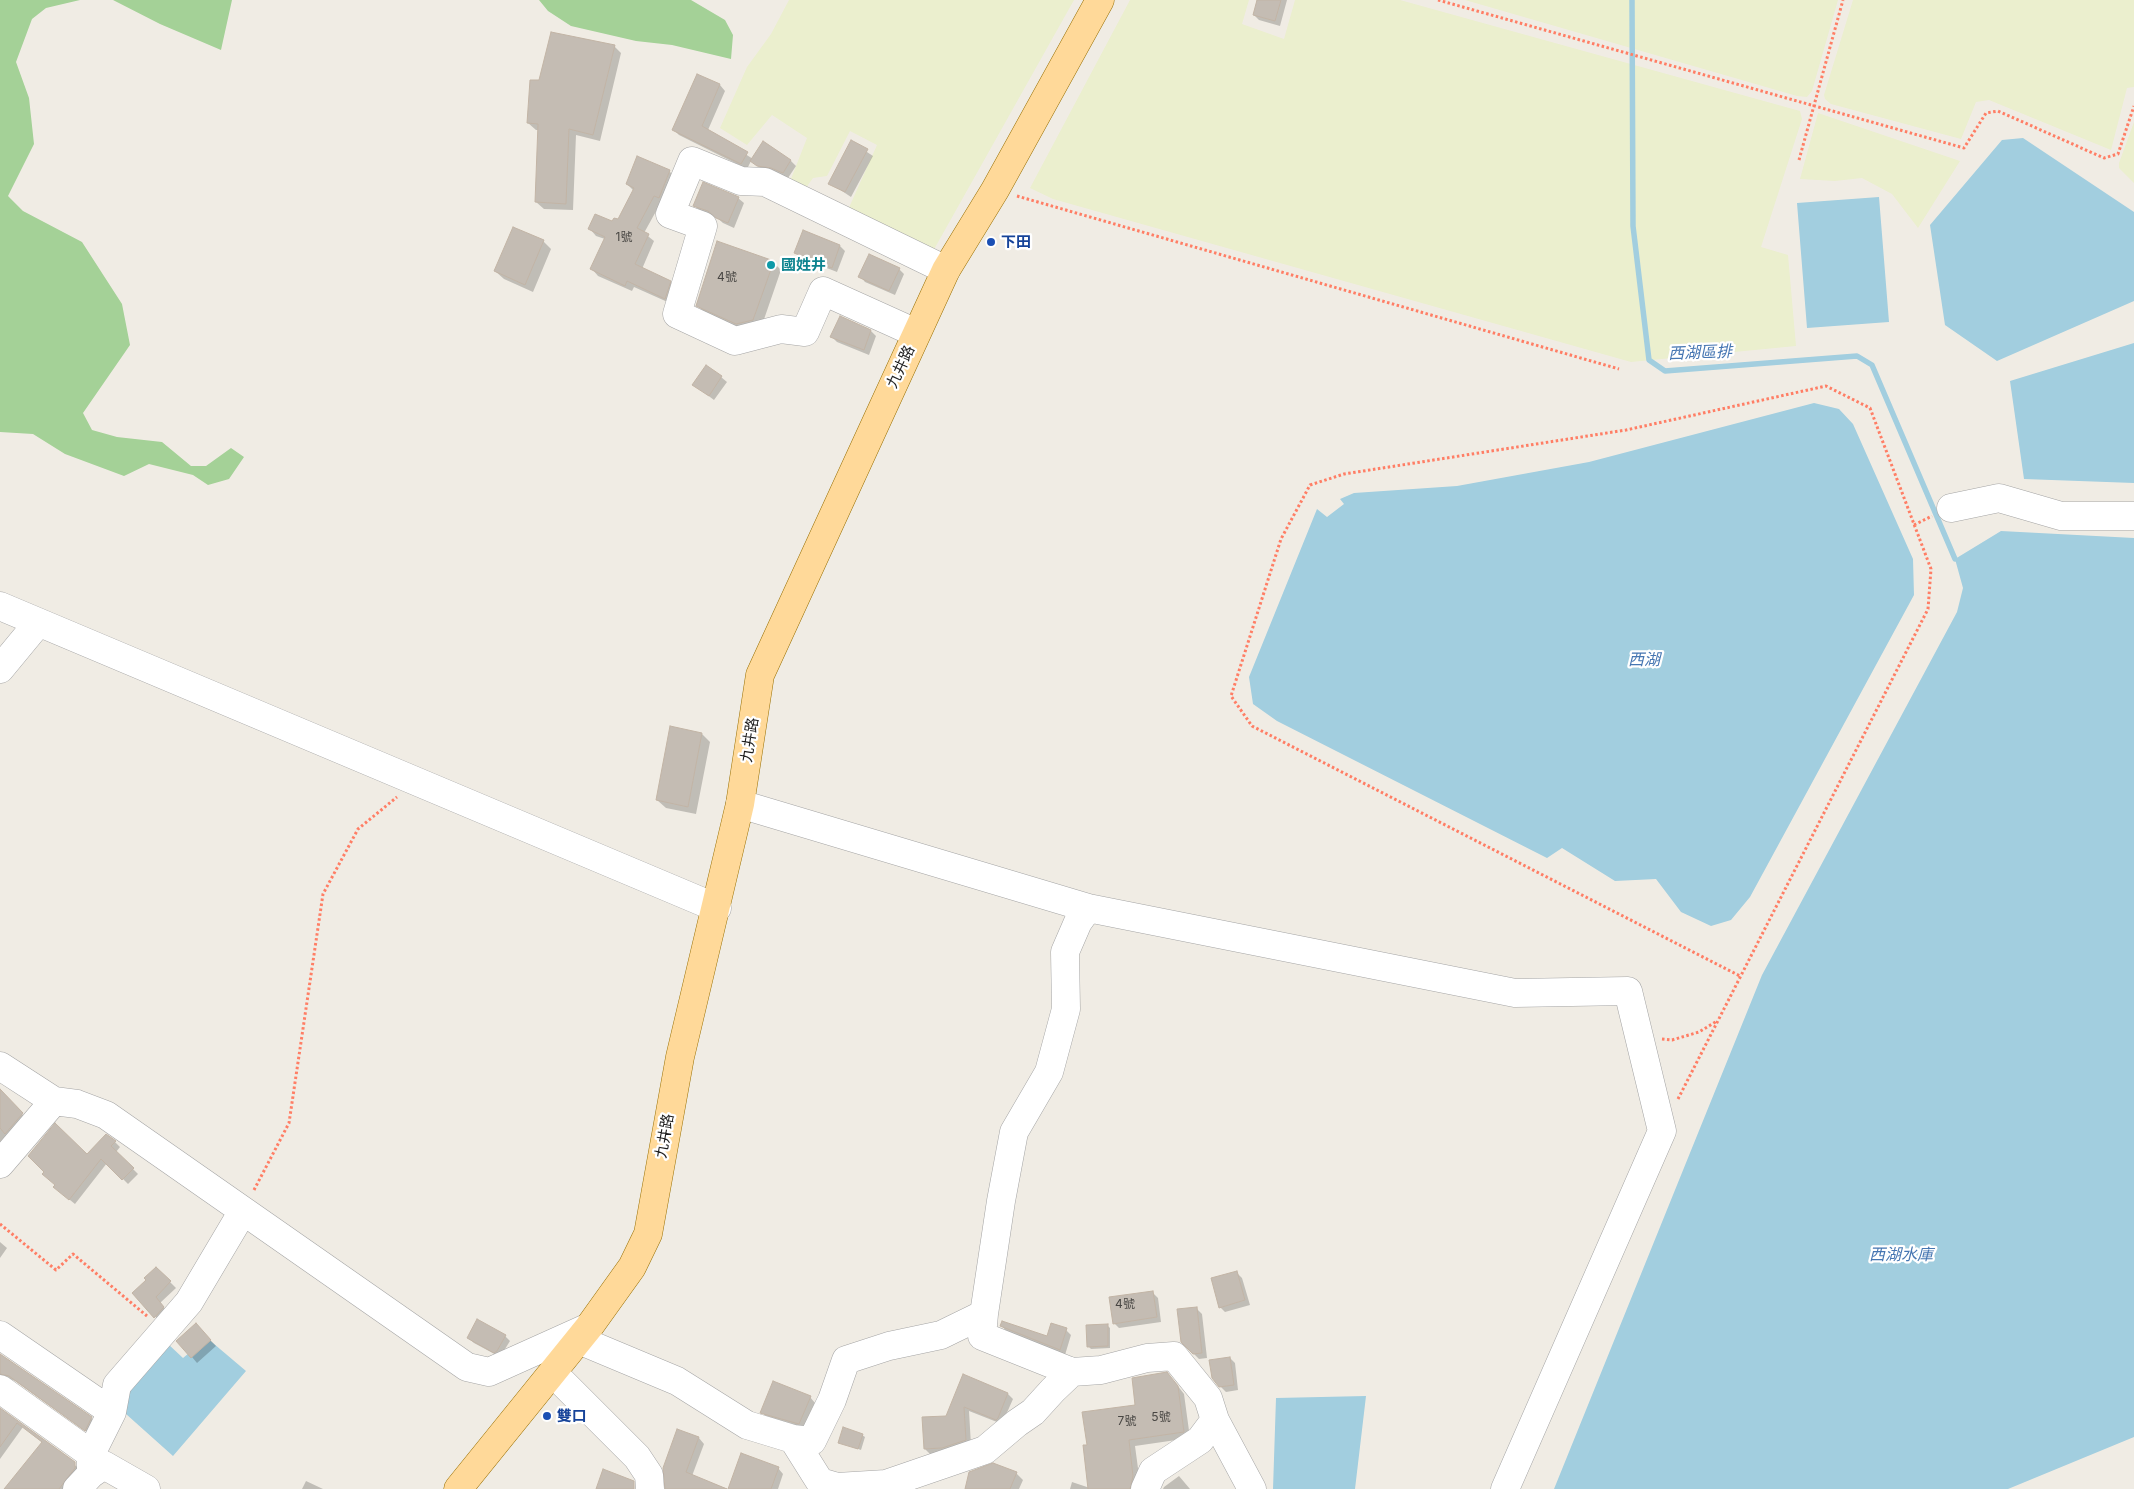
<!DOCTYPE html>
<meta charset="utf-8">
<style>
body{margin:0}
canvas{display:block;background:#f0ece4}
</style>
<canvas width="2134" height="1489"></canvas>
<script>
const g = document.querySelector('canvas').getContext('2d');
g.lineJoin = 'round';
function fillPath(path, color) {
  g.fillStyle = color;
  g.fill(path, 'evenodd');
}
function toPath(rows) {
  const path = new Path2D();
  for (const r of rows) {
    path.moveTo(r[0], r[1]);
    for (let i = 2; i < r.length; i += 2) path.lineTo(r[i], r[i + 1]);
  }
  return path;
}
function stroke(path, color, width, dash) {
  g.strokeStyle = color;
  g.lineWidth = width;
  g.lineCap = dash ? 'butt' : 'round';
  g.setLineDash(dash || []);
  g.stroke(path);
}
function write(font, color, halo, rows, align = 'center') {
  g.font = font + ' Inter,"Noto Sans TC",sans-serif';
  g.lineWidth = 4.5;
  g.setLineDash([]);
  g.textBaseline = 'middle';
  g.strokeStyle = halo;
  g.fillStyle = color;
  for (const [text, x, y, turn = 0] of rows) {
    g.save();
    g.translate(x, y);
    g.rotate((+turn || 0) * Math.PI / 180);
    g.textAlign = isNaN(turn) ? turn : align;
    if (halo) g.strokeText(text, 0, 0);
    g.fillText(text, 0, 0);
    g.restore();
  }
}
fillPath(toPath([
 [789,0,1074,0,932,253,847,212,877,145,850,131,827,176,813,178,803,192,789,184,807,138,772,115,747,145,720,128,747,67,771,34],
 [1130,0,1249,0,1242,24,1284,39,1295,0,1400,0,1800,111,1802,119,1761,247,1788,255,1796,346,1631,362,1053,199,1030,188],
 [1465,0,1838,0,1812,91,1807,97,1797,96],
 [1853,0,2134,0,2134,87,2127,88,2111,150,1989,100,1976,102,1961,139,1831,104,1825,99,1824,95],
 [1818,113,1960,161,1918,228,1892,194,1862,178,1835,181,1800,179],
 [2134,122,2134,183,2119,168,2119,163]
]), '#ebefce');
fillPath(toPath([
 [0,0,80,0,46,8,32,19,16,62,29,98,34,144,8,196,23,211,82,242,122,304,130,345,83,413,92,430,117,437,162,442,191,466,206,466,231,448,244,457,229,479,208,485,193,475,149,464,124,476,65,454,33,434,0,432],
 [113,0,232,0,221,50,160,24],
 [539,0,691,0,725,20,733,35,731,59,672,45,636,41,571,26,548,11]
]), '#a4d197');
fillPath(toPath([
 [2023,138,2134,212,2134,301,1997,361,1945,325,1930,225,2002,140],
 [1879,197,1889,322,1807,328,1797,203],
 [2134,343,2134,483,2024,479,2010,381],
 [1814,403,1839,409,1853,424,1913,559,1914,595,1750,897,1731,920,1711,926,1681,912,1656,879,1615,881,1562,848,1547,858,1277,721,1253,704,1249,677,1317,509,1327,517,1344,504,1340,499,1354,493,1457,486,1589,462],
 [2001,531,2134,538,2134,1437,2008,1489,1554,1489,1762,975,1957,612,1963,588,1955,559],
 [207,1338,246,1371,173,1456,126,1414,127,1383,167,1343,183,1358],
 [1366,1396,1355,1489,1273,1489,1276,1398]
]), '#a2cedf');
fillPath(toPath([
 [1258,0,1287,0,1280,26,1259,20,1254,15],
 [580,38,614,46,621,53,600,141,576,135,573,210,544,209,536,202,539,130,536,130,528,123,540,82],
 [697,75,720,85,725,91,708,130,753,159,791,161,796,166,788,178,778,173,764,171,751,161,747,169,679,135,674,130],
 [852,142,873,156,851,197,830,183],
 [669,171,675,177,644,233,654,241,642,269,670,282,676,288,672,304,634,287,632,291,598,276,592,269,605,239,596,236,590,229,618,221,634,191,627,184],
 [738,198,744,203,734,228,723,223,715,216,700,211,695,206],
 [543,241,551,249,533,292,504,279,495,271],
 [840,246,845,251,837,272,801,258,796,253],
 [773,262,781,270,761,328,746,332,706,314,697,305],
 [899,269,904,274,895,295,865,282,860,276],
 [841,318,871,331,876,336,869,355,837,342,832,337],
 [721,377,727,382,714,400,694,385],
 [702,734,710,742,696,814,666,808,657,800],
 [0,1092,27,1119,0,1151],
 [115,1142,120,1147,116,1152,138,1174,128,1184,107,1163,75,1204,60,1192,87,1155],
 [0,1242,7,1248,0,1258],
 [156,1268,176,1288,160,1303,169,1313,160,1322,134,1293,148,1280],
 [1237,1273,1242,1278,1250,1305,1225,1312,1220,1307],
 [1152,1292,1158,1298,1161,1322,1119,1328,1114,1323],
 [1196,1308,1202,1314,1207,1358,1199,1359,1182,1342],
 [1107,1325,1110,1328,1110,1348,1091,1349,1089,1347],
 [1002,1326,1047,1338,1066,1330,1071,1335,1065,1355,1007,1332],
 [201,1330,216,1346,197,1363,192,1357],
 [505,1336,510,1341,500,1357,474,1343,468,1338],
 [0,1355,91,1418,96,1424,91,1435,15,1381,7,1378,0,1379],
 [1230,1358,1235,1363,1238,1390,1226,1392,1220,1386],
 [963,1376,1008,1394,1013,1399,1002,1424,969,1411,971,1445,948,1453,930,1454,925,1449,947,1417],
 [1174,1381,1184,1394,1190,1438,1135,1446,1140,1483,1124,1486,1123,1489,1070,1489,1072,1482,1090,1488,1088,1446],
 [810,1397,815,1403,805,1429,767,1418,762,1412],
 [0,1410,80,1469,68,1489,30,1489,43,1443,23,1427,0,1459],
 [862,1435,865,1437,861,1450,839,1442],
 [699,1438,704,1444,692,1476,728,1489,667,1489],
 [778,1468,783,1474,778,1489,730,1489],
 [970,1473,1016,1473,1023,1480,1019,1489,965,1489],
 [1179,1476,1190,1489,1163,1489,1164,1487],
 [306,1481,323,1489,302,1489]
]), '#0003');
stroke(toPath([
 [1632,0,1633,226,1649,360,1665,371,1857,356,1872,365,1955,559]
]), '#a2cedf', 5.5);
const building = toPath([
 [1257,0,1281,0,1275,21,1253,15,1257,0],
 [551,32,615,45,593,135,569,129,566,204,535,202,538,124,527,123,530,80,539,80,551,32],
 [697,74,720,84,702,126,748,152,741,164,672,130,697,74],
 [851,140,868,149,845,192,828,184,851,140],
 [763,141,791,160,783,173,771,168,757,166,750,161,763,141],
 [637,156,670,170,659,198,654,196,637,228,649,234,635,264,671,281,665,299,627,281,625,286,590,269,605,237,588,229,595,214,612,221,614,218,618,219,634,188,626,184,637,156],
 [703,182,739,197,728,223,716,218,708,211,693,206,703,182],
 [513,227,544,240,525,285,494,271,513,227],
 [803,230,840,245,832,268,794,253,803,230],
 [717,241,774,261,753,320,736,324,696,306,717,241],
 [869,254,900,268,889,291,858,277,869,254],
 [840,316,871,330,864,350,830,337,840,316],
 [706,365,722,376,709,396,692,385,706,365],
 [670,726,702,733,688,807,656,800,670,726],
 [0,1089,23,1113,5,1134,0,1128,0,1089],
 [55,1123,87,1154,106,1134,116,1141,111,1146,134,1168,122,1180,101,1159,69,1200,53,1187,55,1185,42,1174,44,1172,28,1156,55,1123],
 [156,1267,171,1281,156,1297,164,1307,154,1318,132,1293,146,1280,144,1278,156,1267],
 [1237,1271,1245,1300,1219,1308,1211,1278,1237,1271],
 [1153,1291,1157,1317,1113,1324,1109,1297,1153,1291],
 [1197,1307,1202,1353,1193,1354,1181,1342,1177,1309,1197,1307],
 [477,1319,506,1335,497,1351,494,1353,467,1338,477,1319],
 [1002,1321,1047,1336,1051,1323,1067,1328,1060,1350,1000,1326,1002,1321],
 [196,1323,211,1340,191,1358,176,1341,196,1323],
 [1108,1324,1108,1346,1087,1347,1086,1325,1108,1324],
 [0,1354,92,1417,85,1431,9,1376,0,1374,0,1354],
 [1230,1357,1234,1385,1219,1387,1212,1378,1209,1360,1230,1357],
 [1167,1372,1178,1386,1184,1432,1129,1440,1133,1476,1130,1489,1088,1489,1083,1445,1087,1445,1082,1412,1135,1405,1132,1378,1167,1372],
 [963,1374,1008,1393,998,1418,996,1420,964,1407,966,1440,942,1448,924,1449,922,1417,946,1416,963,1374],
 [773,1381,811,1396,799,1424,760,1413,773,1381],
 [0,1408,75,1462,75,1468,59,1489,4,1489,42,1442,17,1423,0,1447,0,1408],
 [843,1427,863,1434,858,1449,838,1443,843,1427],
 [677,1429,699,1437,686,1472,727,1489,665,1489,663,1468,677,1429],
 [741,1453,779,1467,771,1489,728,1489,741,1453],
 [993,1463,1017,1472,1010,1489,965,1489,969,1472,993,1463],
 [603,1469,634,1481,634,1489,596,1489,603,1469]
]);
fillPath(building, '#c4bcb3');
stroke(building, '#c2b4a5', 1);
const minor = toPath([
 [916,333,823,291,805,332,781,329,735,341,677,314,703,226,670,214,692,161,741,181,765,182,946,270],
 [1951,508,1999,498,2061,516,2134,516],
 [0,606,717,908],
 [0,669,38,623],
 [740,804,1088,908,1515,993,1628,991,1662,1131,1505,1489],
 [0,1066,54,1101,77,1104,106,1115,467,1367,489,1372,589,1327],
 [0,1164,54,1101],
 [984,1314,982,1336,1072,1372,1101,1370,1147,1358,1174,1356,1208,1398,1215,1420,1200,1440,1153,1471,1145,1489],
 [0,1335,112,1412],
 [579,1340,677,1381,747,1425,793,1439,812,1441,832,1400,846,1360,889,1346,941,1335,984,1314,1001,1201,1014,1132,1049,1072,1066,1009,1065,952,1078,922,1088,908],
 [553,1373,637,1457,649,1475,650,1489],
 [0,1389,91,1454],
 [1215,1420,1252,1489],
 [793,1439,820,1482,837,1487,886,1484,985,1450,1017,1423,1033,1412,1053,1390,1072,1372],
 [91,1474,91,1454,112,1412,117,1385,189,1302,243,1211],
 [77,1489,91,1474,104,1465,146,1489]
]);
const major = toPath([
 [458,1489,589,1327,632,1267,648,1234,680,1057,740,804,760,675,946,270,995,190,1100,0]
]);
stroke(minor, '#a5a5a5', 29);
stroke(major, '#986f00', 29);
stroke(toPath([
 [1438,0,1964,148,1986,113,1998,111,2104,158,2118,154,2134,106],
 [1799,160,1843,0],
 [1017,196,1619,369],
 [1914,525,1932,516],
 [1662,1039,1672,1040,1699,1032,1717,1021],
 [1678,1099,1928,609,1931,569,1870,408,1826,386,1626,430,1344,474,1310,485,1281,539,1231,696,1252,726,1740,976],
 [254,1190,289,1123,323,894,358,829,397,797],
 [0,1224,56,1270,73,1254,147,1316]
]), '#ff7e65', 3, [2.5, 2.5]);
stroke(minor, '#fff', 28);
stroke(major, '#ffd999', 28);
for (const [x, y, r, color] of [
 [991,242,5,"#1a4fb4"],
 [771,265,5,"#0f9aa8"],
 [547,1416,5,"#1a4fb4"]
]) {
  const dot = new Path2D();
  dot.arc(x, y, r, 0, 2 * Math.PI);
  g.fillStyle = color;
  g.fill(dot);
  stroke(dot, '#fff', 2);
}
write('12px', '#484643', null, [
 ["1號",624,237],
 ["4號",727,277],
 ["4號",1125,1304],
 ["5號",1161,1417],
 ["7號",1127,1421]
]);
write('bold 15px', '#164399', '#fff', [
 ["下田",1001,242],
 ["雙口",557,1416]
], 'left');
write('bold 15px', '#0d838f', '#fff', [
 ["國姓井",781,265]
], 'left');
write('15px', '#1e1e1e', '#fff', [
 ["九井路",901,367,-65],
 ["九井路",750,740,-81],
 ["九井路",665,1136,-80]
]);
write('italic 16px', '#4676b2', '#fff', [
 ["西湖區排",1700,353,-2],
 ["西湖",1644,660],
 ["西湖水庫",1901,1255]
]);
</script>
